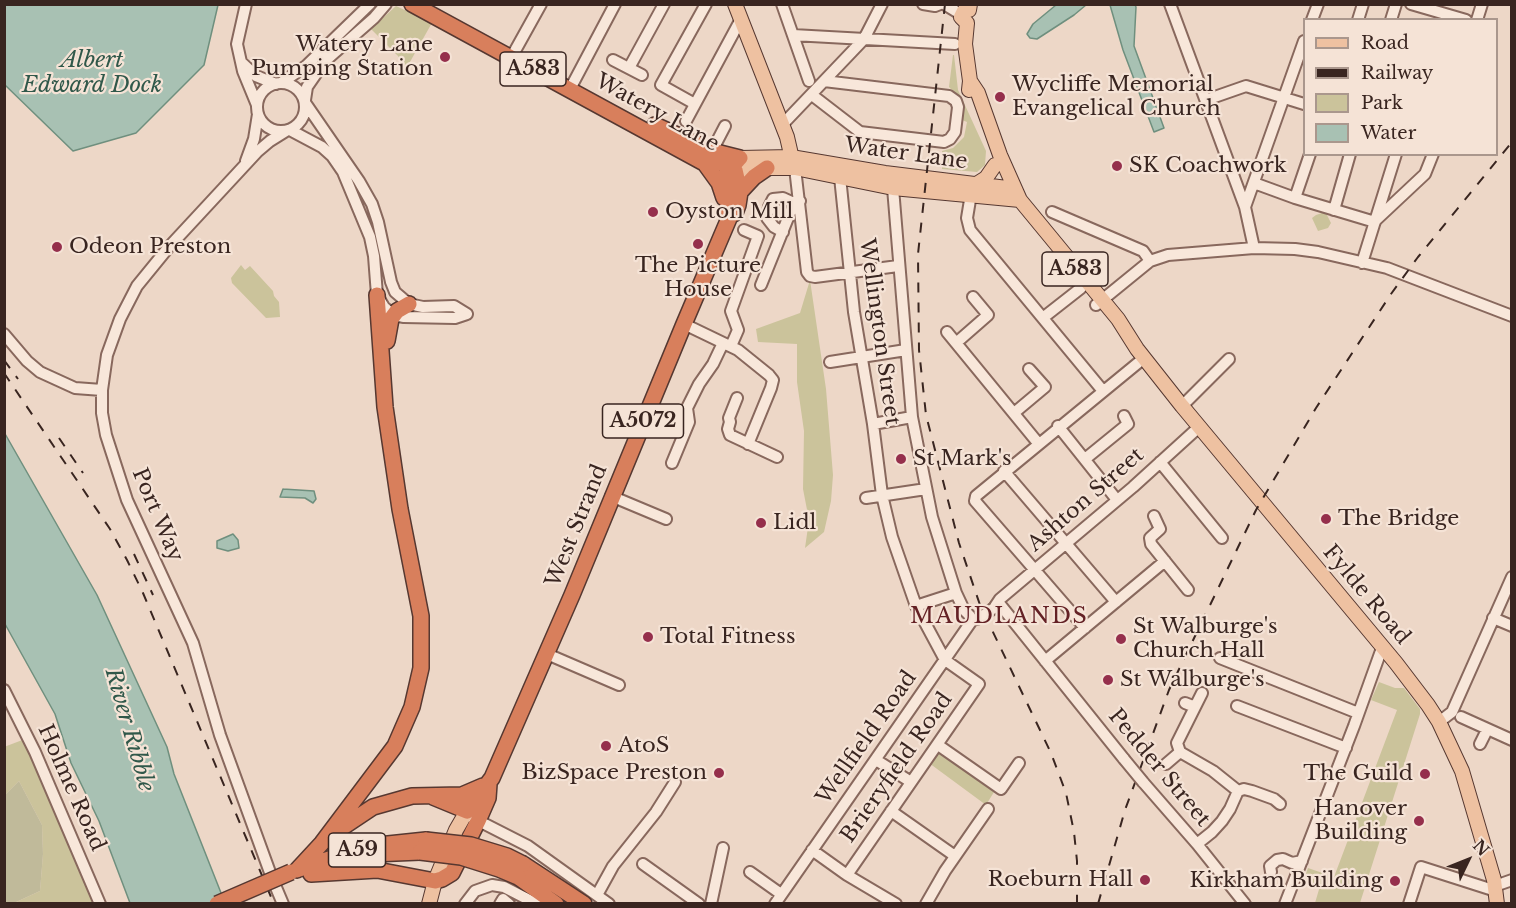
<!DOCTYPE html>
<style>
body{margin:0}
#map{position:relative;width:1516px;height:908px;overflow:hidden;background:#edd7c7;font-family:"Libre Baskerville",serif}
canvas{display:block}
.frame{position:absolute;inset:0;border:6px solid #392520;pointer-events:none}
.legend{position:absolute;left:1303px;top:18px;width:195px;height:138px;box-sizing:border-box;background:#f5e3d6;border:2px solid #aa978d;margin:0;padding:8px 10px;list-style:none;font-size:18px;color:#392520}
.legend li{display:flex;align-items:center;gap:12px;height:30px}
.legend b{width:30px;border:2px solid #aa978d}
.north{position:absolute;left:1438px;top:830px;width:60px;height:60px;-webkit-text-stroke:4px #f5e3d6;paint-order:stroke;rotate:47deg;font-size:16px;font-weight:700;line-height:24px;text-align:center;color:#392520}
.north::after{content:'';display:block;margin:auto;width:21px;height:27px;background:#392520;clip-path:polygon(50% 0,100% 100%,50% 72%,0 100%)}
</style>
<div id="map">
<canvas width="1516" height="908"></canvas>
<div class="frame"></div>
<ul class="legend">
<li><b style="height:8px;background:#eec1a1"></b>Road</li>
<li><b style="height:8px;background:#392520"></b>Railway</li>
<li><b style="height:16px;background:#cbc39b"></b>Park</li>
<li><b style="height:16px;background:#a8c1b3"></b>Water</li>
</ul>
<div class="north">N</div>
</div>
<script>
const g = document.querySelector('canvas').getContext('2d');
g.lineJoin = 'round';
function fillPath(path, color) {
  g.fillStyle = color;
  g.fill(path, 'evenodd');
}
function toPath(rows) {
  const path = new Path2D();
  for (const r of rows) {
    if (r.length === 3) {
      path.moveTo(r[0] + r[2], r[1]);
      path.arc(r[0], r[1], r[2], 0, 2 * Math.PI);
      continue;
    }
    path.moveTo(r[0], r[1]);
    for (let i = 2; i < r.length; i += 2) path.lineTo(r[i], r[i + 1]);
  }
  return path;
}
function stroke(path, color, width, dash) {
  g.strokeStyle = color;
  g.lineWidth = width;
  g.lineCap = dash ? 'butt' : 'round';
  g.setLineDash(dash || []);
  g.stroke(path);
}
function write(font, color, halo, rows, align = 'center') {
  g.font = font + ' "Libre Baskerville",serif';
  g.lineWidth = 4.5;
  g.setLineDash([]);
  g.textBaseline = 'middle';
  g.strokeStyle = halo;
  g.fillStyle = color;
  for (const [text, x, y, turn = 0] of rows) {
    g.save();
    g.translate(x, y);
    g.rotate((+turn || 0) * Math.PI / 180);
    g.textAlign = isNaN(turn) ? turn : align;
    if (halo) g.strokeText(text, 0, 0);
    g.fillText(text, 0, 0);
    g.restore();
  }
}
fillPath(toPath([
 [396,6,422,18,433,21,406,69,398,56,371,29],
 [953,55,954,55,958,90,986,151,985,165,977,172,942,169,942,151,953,148,964,137,967,122,962,120,963,109,959,97,949,87],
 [1322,213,1326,213,1331,223,1328,228,1318,231,1312,218,1316,215],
 [241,265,245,270,250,266,273,291,274,296,279,302,280,317,266,318,232,283,231,278],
 [810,280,826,389,833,475,831,501,824,532,805,548,809,520,803,489,804,431,797,382,797,344,758,342,756,329,800,313],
 [1379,682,1395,688,1404,688,1420,709,1420,714,1360,903,1315,903,1320,886,1304,879,1308,868,1334,877,1397,710,1371,700],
 [25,739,93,895,92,903,14,903,40,891,43,854,42,825,19,781,5,795,4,747],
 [936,751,994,792,986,805,929,763]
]), '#cbc39b');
fillPath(toPath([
 [19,781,42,825,43,854,40,891,14,903,5,903,5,795]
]), '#c0ba9a');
const water = toPath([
 [4,5,5,4,218,5,204,65,136,133,73,151,5,85,4,5],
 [1056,5,1086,5,1074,15,1037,39,1030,38,1027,34,1033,24,1056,5],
 [1110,5,1135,5,1136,7,1134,46,1164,128,1154,132,1123,50,1110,5],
 [4,432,97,595,167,747,174,774,225,903,130,903,99,821,71,763,55,714,5,624,4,432],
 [283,489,314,491,316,499,313,503,305,498,280,497,283,489],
 [233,534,238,540,239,548,228,551,217,548,217,541,233,534]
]);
fillPath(water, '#a8c1b3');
stroke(water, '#6f8f7e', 1.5);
const minor = toPath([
 [246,4,237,44,243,71,257,105],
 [782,4,809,81],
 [923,4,935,6,940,4],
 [944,4,962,15],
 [1170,4,1245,207,1254,248],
 [1411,4,1466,20],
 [1312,20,1318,4],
 [1358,20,1363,4],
 [1391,20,1396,4],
 [1477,20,1482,4],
 [793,35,955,44],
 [511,58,541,4],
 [613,60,642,75],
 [241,62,256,76,276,84],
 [629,68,664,4],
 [281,107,24],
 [281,83,306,66,370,4],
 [570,89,615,4],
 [812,95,860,132,944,142,950,139,955,132,958,107,956,101,949,96,824,81],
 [305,100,307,87,325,61,374,18,386,4],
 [1206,100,1246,86,1304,104],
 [306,104,359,181,372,204,378,222,391,282,395,292,409,304,423,307,454,306,467,314],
 [695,104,661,85,706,4],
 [686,121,741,19],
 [782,125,864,39,882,4],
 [290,130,322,147,332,156,343,172,370,237,374,256,377,295,384,307,393,315,404,317,455,318,467,314],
 [712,151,725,126],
 [246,161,254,139,258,114],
 [795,168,807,272,810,276,815,277,898,266],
 [840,177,854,312,873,424,882,495,892,537,916,606,945,660,979,684,847,875],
 [1254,183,1295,198,1375,222],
 [893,188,912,417,932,517,956,593,964,610,973,619],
 [971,194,967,218,970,230,1103,391],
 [1295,198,1310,154],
 [1245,207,1304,41],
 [1334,210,1350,154],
 [1052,212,1143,251,1150,261],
 [1377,219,1425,174,1433,154],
 [783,232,774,227,767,218,769,207,773,199,783,198,794,203],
 [1362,263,1396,154],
 [761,285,794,203,800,201],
 [1096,305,1150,261,1168,255,1254,248,1295,249,1318,252,1387,268,1512,316],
 [1044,317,1081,288],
 [684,324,738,350,769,375,773,380,771,388,748,444],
 [947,332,1038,443],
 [4,334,27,361,40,372,75,388,102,390],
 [956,343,988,315,973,297],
 [731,346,738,330,731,311,758,236,744,230],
 [830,362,906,350],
 [737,398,729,418,730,422,728,429,730,435,777,457],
 [1182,406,1229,359],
 [1014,413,1045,387,1029,369],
 [873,424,912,417],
 [1058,426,1117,500],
 [1085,459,1128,424,1124,416],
 [1160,462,1222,538],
 [672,463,689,422,687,408,699,384,713,364,723,343],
 [1004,471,1116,602],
 [611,496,666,519],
 [866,498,926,489],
 [1154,516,1160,529,1150,538,1151,544,1188,590],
 [998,602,1124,759],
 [916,606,956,593],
 [994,608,1000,599,1133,487,1199,427],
 [1493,618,1512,626],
 [1085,628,975,501,976,496,1144,358],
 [547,654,619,685],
 [1220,658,1358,713],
 [1045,661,1165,561],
 [4,690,35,752,100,904],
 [1185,703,1195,707,1202,693],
 [1237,706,1346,748],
 [1195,707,1177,743,1180,752,1213,771,1238,791,1244,789,1252,791,1274,799,1280,804],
 [1461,717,1512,740],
 [1439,722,1452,712,1512,577],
 [1480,744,1487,730],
 [938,745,1001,789,1019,763],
 [876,760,911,782],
 [1166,764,1180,752],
 [1143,782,1197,844,1245,904],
 [891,811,955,856],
 [473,818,528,846,609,904],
 [1197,844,1212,832,1222,821,1230,809,1238,791],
 [812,850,847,875,896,904],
 [643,864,699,904],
 [750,872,781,894],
 [1271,872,1270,866,1277,860,1283,859,1292,863,1302,861],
 [1495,886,1512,880],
 [597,895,613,866,656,812,675,782],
 [283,904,272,878,220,735,193,643,127,500,106,435,102,413,102,390,107,355,120,319,137,286,168,248,257,152,270,141,286,131],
 [465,904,475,891,492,885,504,887,537,904],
 [500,904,503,899,509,904],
 [711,904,723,848],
 [775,904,973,619,977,619],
 [926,904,945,871,988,809],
 [1285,904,1354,726,1382,648],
 [1409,904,1421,867,1496,891]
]);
const major = toPath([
 [735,4,787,137,793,163],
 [970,81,978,93,1000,155,1020,200,1118,319,1137,349,1182,406,1396,663,1428,705,1439,722,1462,771,1494,880,1497,904],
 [969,90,970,81,965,44,967,23,961,17,964,11,969,10,970,4],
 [740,158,791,157,885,173,1015,189],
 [737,172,767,168,795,168,893,188,1020,200],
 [975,185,986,178,995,165],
 [429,904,435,881,456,830,467,811]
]);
const highway = toPath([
 [412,4,706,164],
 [655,125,712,151,740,158],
 [706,165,719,183,724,198],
 [740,192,754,177,767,168],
 [730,216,728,210,727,172,738,160],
 [387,341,391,319,397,311,409,304],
 [433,797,467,811,492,778,572,595,684,324,730,216,735,213,738,205,740,192,735,170,701,153,693,144],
 [340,829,373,807,412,796,462,795,483,786],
 [372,854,420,852],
 [523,864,584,904],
 [299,869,369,846,426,840],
 [297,870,322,843,395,746,412,707,421,668,421,616,400,509,385,407,377,295],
 [311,874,377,870,435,881,442,879,452,873,478,821,488,798,489,784],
 [518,877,556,904]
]);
stroke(minor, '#88685d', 14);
stroke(major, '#563831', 16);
stroke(highway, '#563831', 18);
stroke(minor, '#f8e7da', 10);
stroke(major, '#eec1a1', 14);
stroke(highway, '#d87f5c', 15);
stroke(toPath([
 [945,4,918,254,919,350,926,415,959,543,980,605,1051,753,1066,793,1074,832,1077,861,1077,904],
 [4,360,18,379],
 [4,373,110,529,127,560,143,593,274,904],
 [59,438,83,473],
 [134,554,153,595],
 [1098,904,1125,810,1169,690,1256,510,1316,408,1391,294,1418,257,1512,142]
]), '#392520', 2, [10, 10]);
const minorBridge = toPath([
 [978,619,994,608],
 [1124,759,1143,782]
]);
const highwayBridge = toPath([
 [426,840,471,845,507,856,523,864],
 [420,852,461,857,499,869,518,877],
 [217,904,291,872]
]);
stroke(minorBridge, '#88685d', 14, []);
stroke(highwayBridge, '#563831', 18, []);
stroke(minorBridge, '#f8e7da', 10);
stroke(highwayBridge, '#d87f5c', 15);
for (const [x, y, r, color] of [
 [445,57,6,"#952f4c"],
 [1000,97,6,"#952f4c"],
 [1117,166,6,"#952f4c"],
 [653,212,6,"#952f4c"],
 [698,244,6,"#952f4c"],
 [57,247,6,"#952f4c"],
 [901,459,6,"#952f4c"],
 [1326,519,6,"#952f4c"],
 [761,523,6,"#952f4c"],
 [648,637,6,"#952f4c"],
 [1121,639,6,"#952f4c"],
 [1108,680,6,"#952f4c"],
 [606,746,6,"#952f4c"],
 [719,773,6,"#952f4c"],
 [1425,774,6,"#952f4c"],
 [1419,821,6,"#952f4c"],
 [1145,880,6,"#952f4c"],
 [1395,881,6,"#952f4c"]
]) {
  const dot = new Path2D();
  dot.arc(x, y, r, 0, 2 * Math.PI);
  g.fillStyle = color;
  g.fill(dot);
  stroke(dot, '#f5e3d6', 2);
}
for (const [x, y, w] of [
 [533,69,66],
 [1075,269,66],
 [643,421,81],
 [357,850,57]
]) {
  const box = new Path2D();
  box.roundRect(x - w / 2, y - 17, w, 34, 4.5);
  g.fillStyle = '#f5e3d6';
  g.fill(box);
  stroke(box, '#392520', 1.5);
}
write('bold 20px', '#392520', null, [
 ["A583",533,69],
 ["A583",1075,269],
 ["A5072",643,421],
 ["A59",357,850]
]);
write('21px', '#392520', '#f5e3d6', [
 ["Watery Lane",433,45,"right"],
 ["Pumping Station",433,69,"right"],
 ["Wycliffe Memorial",1012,85],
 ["Evangelical Church",1012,109],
 ["SK Coachwork",1129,166],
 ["Oyston Mill",665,212],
 ["Odeon Preston",69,247],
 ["The Picture",698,266,"center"],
 ["House",698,290,"center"],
 ["St Mark's",913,459],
 ["The Bridge",1338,519],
 ["Lidl",773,523],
 ["St Walburge's",1133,627],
 ["Church Hall",1133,651],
 ["Total Fitness",660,637],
 ["St Walburge's",1120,680],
 ["AtoS",618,746],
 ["BizSpace Preston",707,773,"right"],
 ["The Guild",1413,774,"right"],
 ["Hanover",1407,809,"right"],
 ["Building",1407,833,"right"],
 ["Roeburn Hall",1133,880,"right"],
 ["Kirkham Building",1383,881,"right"]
], 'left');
write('21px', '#392520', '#f5e3d6', [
 ["Watery Lane",657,113,29],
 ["Water Lane",906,154,8],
 ["Wellington Street",879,332,82],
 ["Ashton Street",1086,500,-41],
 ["Port Way",157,515,67],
 ["West Strand",577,526,-68],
 ["Fylde Road",1366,595,50],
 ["Wellfield Road",867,738,-55],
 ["Brieryfield Road",897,768,-55],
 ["Pedder Street",1159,768,50],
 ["Holme Road",71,788,66]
]);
write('italic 22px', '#30584a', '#f5e3d6', [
 ["Albert",92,61],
 ["Edward Dock",92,86],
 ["River Ribble",129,730,74]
]);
g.letterSpacing = '1.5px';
write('22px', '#642125', '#f5e3d6', [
 ["MAUDLANDS",999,617]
]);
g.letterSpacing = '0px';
</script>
